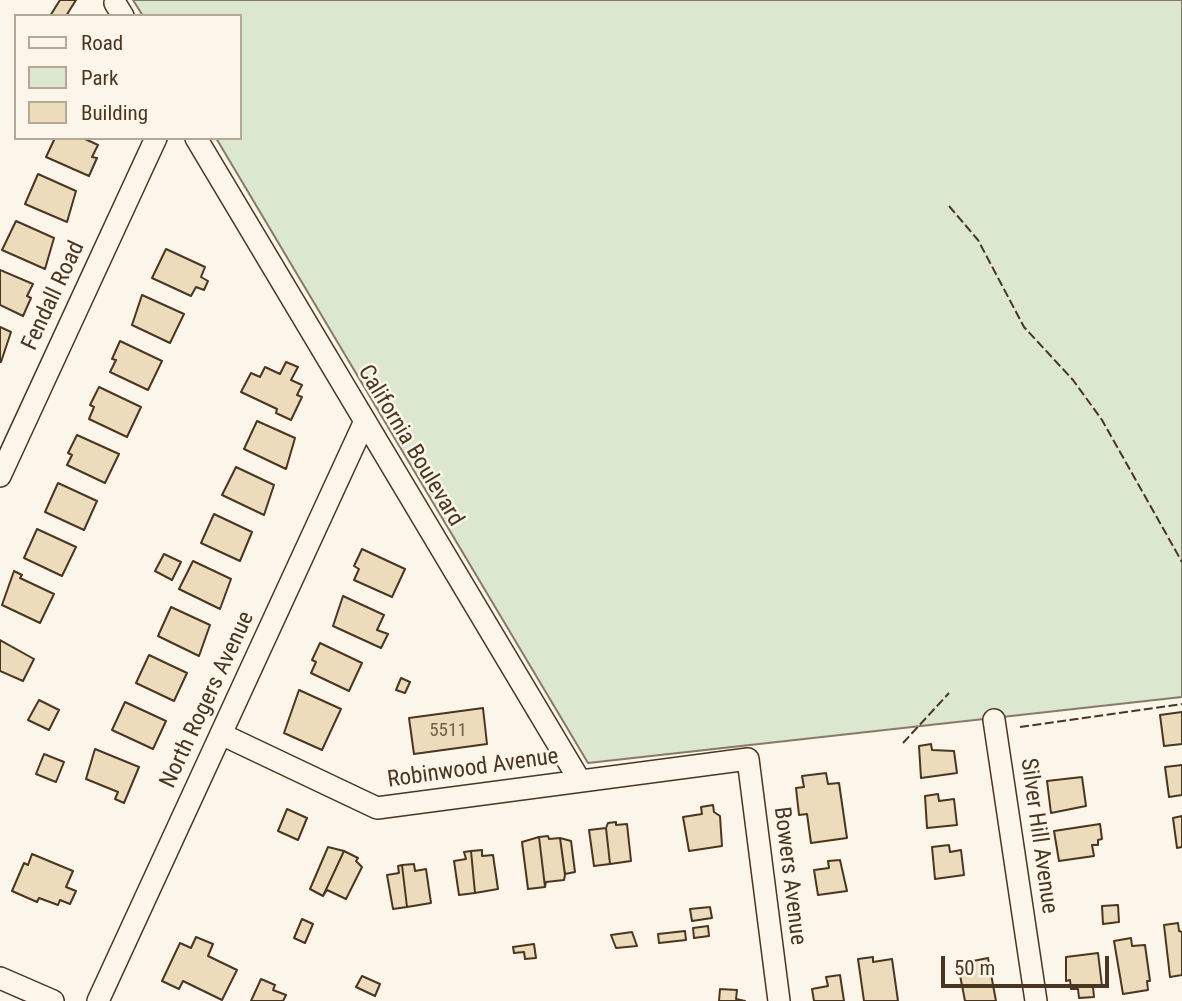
<!DOCTYPE html>
<style>
body{margin:0}
#map{position:relative;width:1182px;height:1001px;overflow:hidden;background:#fbf6e9;font-family:"Roboto Condensed",sans-serif}
canvas{display:block}
.legend{position:absolute;left:14px;top:14px;width:228px;height:126px;box-sizing:border-box;background:#fbf6e9;border:2px solid #b4a999;margin:0;padding:9px 12px;list-style:none;font-size:21px;color:#4a3520}
.legend li{display:flex;align-items:center;gap:14px;height:35px}
.legend b{width:35px;border:2px solid #b4a999}
.scale{position:absolute;left:941px;top:956px;width:168px;height:32px;box-sizing:border-box;border:4px solid #4a3520;border-top:0;padding-left:9px;font-size:21px;line-height:24px;white-space:nowrap;color:#4a3520;-webkit-text-stroke:5px #fbf6e9;paint-order:stroke}
</style>
<div id="map">
<canvas width="1182" height="1001"></canvas>
<ul class="legend">
<li><b style="height:9px;background:#fbf6e9"></b>Road</li>
<li><b style="height:19px;background:#dce7d0"></b>Park</li>
<li><b style="height:19px;background:#ecdcbc"></b>Building</li>
</ul>
<div class="scale">50 m</div>
</div>
<script>
const g = document.querySelector('canvas').getContext('2d');
g.lineJoin = 'round';
function fillPath(path, color) {
  g.fillStyle = color;
  g.fill(path, 'evenodd');
}
function toPath(rows) {
  const path = new Path2D();
  for (const r of rows) {
    path.moveTo(r[0], r[1]);
    for (let i = 2; i < r.length; i += 2) path.lineTo(r[i], r[i + 1]);
  }
  return path;
}
function stroke(path, color, width, dash) {
  g.strokeStyle = color;
  g.lineWidth = width;
  g.lineCap = dash ? 'butt' : 'round';
  g.setLineDash(dash || []);
  g.stroke(path);
}
function write(font, color, halo, rows, align = 'center') {
  g.font = font + ' "Roboto Condensed",sans-serif';
  g.lineWidth = 5;
  g.setLineDash([]);
  g.textBaseline = 'middle';
  g.strokeStyle = halo;
  g.fillStyle = color;
  for (const [text, x, y, turn = 0] of rows) {
    g.save();
    g.translate(x, y);
    g.rotate((+turn || 0) * Math.PI / 180);
    g.textAlign = isNaN(turn) ? turn : align;
    if (halo) g.strokeText(text, 0, 0);
    g.fillText(text, 0, 0);
    g.restore();
  }
}
const green = toPath([
 [133,0,1182,0,1182,697,588,763,216,138,240,138,240,16,143,16,133,0]
]);
fillPath(green, '#dce7d0');
stroke(green, '#887966', 2);
const building = toPath([
 [60,0,76,0,66,16,50,16,60,0],
 [55,138,83,138,98,145,92,157,97,158,89,176,46,157,55,138],
 [38,174,76,191,67,222,25,204,38,174],
 [16,221,54,238,45,269,2,250,16,221],
 [166,249,205,267,201,277,208,281,204,290,196,287,191,296,152,278,166,249],
 [0,270,33,284,27,296,31,298,23,316,0,305,0,270],
 [142,295,184,314,170,343,132,325,142,295],
 [0,327,11,332,1,362,0,362,0,327],
 [120,341,162,361,148,390,110,372,116,360,112,359,120,341],
 [286,362,298,367,291,380,302,385,297,395,302,397,291,420,276,413,277,409,241,392,251,373,260,377,265,367,280,374,286,362],
 [99,387,141,407,127,437,89,419,94,407,90,405,99,387],
 [257,421,295,438,286,469,244,449,257,421],
 [77,435,119,454,105,483,67,465,72,455,68,453,77,435],
 [236,467,274,485,264,515,222,495,236,467],
 [58,483,97,501,84,530,45,512,58,483],
 [214,514,252,532,240,561,201,543,214,514],
 [37,529,76,547,62,576,24,558,37,529],
 [362,549,405,569,392,597,354,580,359,569,354,566,362,549],
 [164,554,181,562,172,580,155,571,164,554],
 [193,561,231,579,220,609,179,589,193,561],
 [14,571,22,575,20,578,54,594,40,623,2,605,14,571],
 [343,596,384,615,377,630,388,634,381,648,333,626,343,596],
 [171,607,210,625,199,656,158,636,171,607],
 [0,640,34,659,23,681,0,671,0,640],
 [320,643,362,663,349,691,311,673,316,662,312,660,320,643],
 [149,655,187,673,174,701,136,683,149,655],
 [401,678,410,682,405,693,396,690,401,678],
 [299,690,341,709,322,750,284,733,299,690],
 [39,700,59,710,49,730,28,720,39,700],
 [125,702,166,721,153,749,112,730,125,702],
 [483,708,487,744,414,754,409,718,483,708],
 [1182,712,1182,744,1164,746,1160,715,1182,712],
 [931,744,932,750,954,751,957,773,921,778,919,746,931,744],
 [95,749,139,767,124,803,115,799,118,792,86,779,95,749],
 [44,754,64,762,56,782,36,774,44,754],
 [1182,765,1182,795,1169,797,1165,767,1182,765],
 [826,773,828,784,839,783,847,838,811,843,807,814,799,815,796,788,804,787,802,776,826,773],
 [1082,777,1086,806,1051,813,1047,781,1082,777],
 [938,794,939,801,954,799,957,825,927,828,925,796,938,794],
 [713,805,714,812,720,816,722,846,689,851,683,817,702,814,701,807,713,805],
 [287,809,307,818,298,840,278,831,287,809],
 [1182,816,1182,847,1177,848,1173,818,1182,816],
 [616,822,616,825,627,824,631,861,610,864,606,828,608,823,616,822],
 [1100,824,1102,839,1098,840,1098,845,1092,845,1094,856,1059,861,1054,831,1100,824],
 [606,828,610,864,594,866,589,830,606,828],
 [548,836,549,839,560,838,565,875,564,880,546,882,545,887,539,837,548,836],
 [539,837,545,887,528,889,522,842,539,837],
 [560,838,571,841,575,872,565,874,560,838],
 [949,845,950,852,961,850,964,875,935,879,932,847,949,845],
 [328,847,344,851,323,896,310,889,328,847],
 [482,850,482,856,493,855,498,889,475,893,471,851,482,850],
 [344,851,358,858,356,861,362,867,346,899,327,890,323,896,344,851],
 [471,851,475,893,459,895,454,861,466,859,464,852,471,851],
 [32,854,73,871,66,887,76,891,70,904,60,900,58,905,39,898,37,902,12,891,24,863,28,865,32,854],
 [840,860,847,891,818,895,814,870,829,868,828,861,840,860],
 [414,864,415,871,426,869,431,903,407,907,402,865,414,864],
 [402,865,407,907,393,909,387,875,399,873,398,866,402,865],
 [1118,905,1119,922,1103,924,1102,906,1118,905],
 [710,907,712,918,692,921,690,909,710,907],
 [302,919,313,924,305,943,294,938,302,919],
 [1178,923,1179,931,1182,932,1182,975,1170,977,1164,925,1178,923],
 [708,926,709,936,694,938,693,928,708,926],
 [685,931,686,940,659,943,658,934,685,931],
 [632,932,637,946,616,948,611,935,632,932],
 [196,937,213,944,208,956,237,970,222,1000,183,981,179,989,162,981,180,943,191,948,196,937],
 [1131,938,1132,946,1145,945,1150,981,1147,981,1148,990,1123,994,1114,941,1131,938],
 [534,944,536,958,525,959,524,952,514,953,513,947,534,944],
 [1098,953,1102,986,1093,987,1094,997,1079,998,1078,989,1071,989,1070,980,1066,981,1066,957,1098,953],
 [873,957,873,962,892,959,898,1001,864,1001,858,959,873,957],
 [988,958,996,1001,965,1001,959,970,974,968,973,961,988,958],
 [840,975,844,1001,814,1001,812,989,828,986,826,977,840,975],
 [362,976,380,984,375,996,356,987,362,976],
 [261,979,275,985,273,990,286,995,283,1001,251,1001,261,979],
 [720,989,737,990,736,999,745,1001,719,1001,720,989]
]);
fillPath(building, '#ecdcbc');
stroke(building, '#4a3520', 2);
const minor = toPath([
 [115,3,123,16],
 [196,138,580,781],
 [0,476,156,138],
 [994,720,1036,1001],
 [221,734,377,808,748,759,779,1001],
 [0,978,53,1001],
 [98,1001,365,421]
]);
stroke(minor, '#4a3520', 24);
stroke(minor, '#fbf6e9', 21);
stroke(toPath([
 [949,206,978,240,1024,327,1073,380,1102,420,1182,562],
 [1020,727,1182,704],
 [903,743,949,693]
]), '#4a3520', 2, [9, 3.5]);
write('19px', '#725f47', null, [
 ["5511",448,731]
]);
write('23px', '#4a3520', '#fbf6e9', [
 ["Fendall Road",54,296,-65],
 ["California Boulevard",410,446,59],
 ["North Rogers Avenue",208,700,-65],
 ["Robinwood Avenue",473,769,-8],
 ["Silver Hill Avenue",1038,836,82],
 ["Bowers Avenue",789,876,83]
]);
</script>
